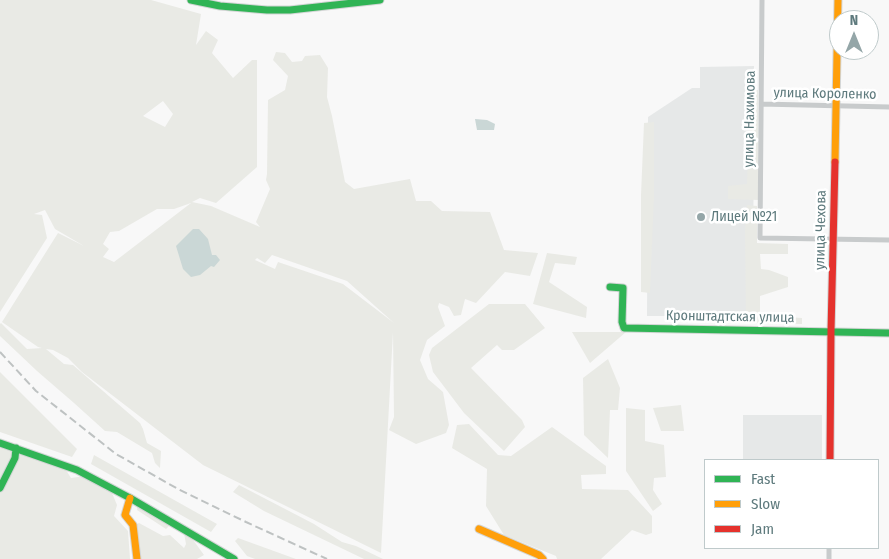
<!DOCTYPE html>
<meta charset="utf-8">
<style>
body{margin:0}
#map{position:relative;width:889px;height:559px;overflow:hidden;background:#f8f8f8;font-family:"Fira Sans Condensed",sans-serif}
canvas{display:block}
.legend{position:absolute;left:704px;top:459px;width:175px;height:90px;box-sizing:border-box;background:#fff;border:1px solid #bfcacb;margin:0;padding:6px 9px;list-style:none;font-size:15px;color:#5e7a7d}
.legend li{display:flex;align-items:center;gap:10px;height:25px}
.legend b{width:25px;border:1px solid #bfcacb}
.north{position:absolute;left:829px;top:10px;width:50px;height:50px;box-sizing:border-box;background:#fff;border:1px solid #bfcacb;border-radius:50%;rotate:0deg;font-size:14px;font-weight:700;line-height:20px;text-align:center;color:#5e7a7d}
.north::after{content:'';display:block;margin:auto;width:18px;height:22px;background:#94a6a8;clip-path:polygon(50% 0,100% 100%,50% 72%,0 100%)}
</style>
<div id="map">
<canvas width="889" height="559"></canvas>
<ul class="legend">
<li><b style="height:6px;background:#30b455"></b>Fast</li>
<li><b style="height:6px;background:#ff9f0a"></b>Slow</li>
<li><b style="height:6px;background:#e5322d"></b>Jam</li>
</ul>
<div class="north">N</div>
</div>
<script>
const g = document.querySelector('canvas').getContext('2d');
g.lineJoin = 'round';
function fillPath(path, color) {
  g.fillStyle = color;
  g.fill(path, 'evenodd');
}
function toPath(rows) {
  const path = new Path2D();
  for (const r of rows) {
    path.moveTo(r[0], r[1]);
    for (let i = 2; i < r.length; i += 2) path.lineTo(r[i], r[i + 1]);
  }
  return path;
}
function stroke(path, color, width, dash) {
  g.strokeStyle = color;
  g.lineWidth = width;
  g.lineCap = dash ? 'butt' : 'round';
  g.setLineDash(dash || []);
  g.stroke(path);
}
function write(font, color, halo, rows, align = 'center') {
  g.font = font + ' "Fira Sans Condensed",sans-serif';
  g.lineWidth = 5;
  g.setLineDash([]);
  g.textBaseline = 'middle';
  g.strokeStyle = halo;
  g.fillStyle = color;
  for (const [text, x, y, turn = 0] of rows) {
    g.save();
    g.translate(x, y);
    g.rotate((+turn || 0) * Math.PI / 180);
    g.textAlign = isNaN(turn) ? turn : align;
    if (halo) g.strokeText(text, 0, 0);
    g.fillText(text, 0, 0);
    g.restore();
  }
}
fillPath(toPath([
 [754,66,753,316,647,316,648,117,692,88,700,88,700,67],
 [743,415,822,415,822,460,743,460]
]), '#e6e8e8');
fillPath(toPath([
 [0,0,151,0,201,14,196,45,206,31,218,40,212,53,233,78,252,60,257,60,257,167,216,203,200,198,192,202,211,206,260,227,256,222,270,189,266,180,267,174,268,100,285,90,288,76,273,60,276,52,285,53,292,62,302,61,305,56,320,55,328,68,327,97,332,116,345,182,354,189,410,179,416,201,431,201,442,211,490,212,504,250,538,253,530,276,505,272,476,303,465,299,461,315,454,316,449,307,439,303,438,307,445,326,427,340,420,360,428,379,443,392,449,425,446,433,416,444,389,430,394,417,393,332,381,553,203,465,82,372,68,358,53,350,46,349,64,364,73,365,140,423,143,429,147,443,161,451,160,468,155,463,152,453,117,432,105,431,74,403,37,371,0,336,0,324,1,323,27,349,42,348,38,347,2,322,58,233,84,246,55,229,45,210,34,214,42,215,47,238,0,312],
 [163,101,173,114,165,127,143,116],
 [191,203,114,262,103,257,109,249,103,244,110,232,119,231,157,209,174,209],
 [272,255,347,281,394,323,343,284,278,262,275,269,255,260,257,258,265,263],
 [750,90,758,90,758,200,728,199,728,186,747,184],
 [654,122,654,196,650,293,641,292,641,195,644,123],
 [747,205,757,206,757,243,788,244,788,254,760,254,761,269,769,270,788,277,788,287,760,296,760,315,802,318,802,324,746,323,745,230],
 [547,253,577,257,575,265,555,263,549,282,587,307,586,318,533,304],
 [489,304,525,304,545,328,514,350,502,350,497,345,471,368,522,420,525,427,504,451,464,413,433,372,429,355,432,348],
 [572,332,626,332,590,363],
 [608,359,620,388,618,410,610,410,608,458,584,435,583,378],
 [0,372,77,449,72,457,0,432],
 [681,405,684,431,661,431,653,408],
 [626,408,645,410,645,441,664,445,666,477,654,478,653,490,662,504,653,511,626,471],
 [469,424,498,455,511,456,552,427,606,466,606,474,581,475,582,489,628,490,652,516,652,533,646,535,632,530,601,559,557,559,556,556,504,535,486,506,487,469,452,448,457,425],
 [0,443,14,449,12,459,0,482],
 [20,451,64,467,71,478,86,476,104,484,112,493,117,505,114,516,128,531,130,559,0,559,0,493],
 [94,455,217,524,211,532,91,464],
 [239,485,314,524,342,542,356,546,383,559,364,559,264,511,233,492],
 [138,504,171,524,166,529,137,510],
 [139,523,163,536,170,535,184,548,186,544,184,533,191,537,204,555,197,559,141,559,133,536,132,527],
 [238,538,296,559,255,559,247,556,235,541]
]), '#e9eae5');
fillPath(toPath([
 [475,119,487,120,495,124,494,130,477,130],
 [193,229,199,229,208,239,212,255,216,255,220,260,214,267,211,266,200,275,191,277,183,269,176,246]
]), '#cad7d6');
const fast = toPath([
 [191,0,220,6,267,10,290,10,380,0],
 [610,287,623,288,622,322,624,328,889,333],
 [0,443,77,470,130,498,234,559],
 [0,488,15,458,16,448]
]);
const slow = toPath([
 [835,162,838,0],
 [130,498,125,515,133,525,137,559],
 [479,529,539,555,543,559]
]);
const jam = toPath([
 [830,460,831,331,835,162]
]);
stroke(fast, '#d3d5d5', 9);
stroke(slow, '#d3d5d5', 9);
stroke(jam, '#d3d5d5', 9);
stroke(toPath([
 [762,0,760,238,889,240],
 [761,104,889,107],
 [829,559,829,548]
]), '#c8cbcc', 5);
stroke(fast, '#30b455', 7);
stroke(slow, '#ff9f0a', 7);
stroke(jam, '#e5322d', 7);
stroke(toPath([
 [0,352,36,391,116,454,178,489,246,522,327,559]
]), '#bec2c2', 2, [8, 4]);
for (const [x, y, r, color] of [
 [701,217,5,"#94a6a8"]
]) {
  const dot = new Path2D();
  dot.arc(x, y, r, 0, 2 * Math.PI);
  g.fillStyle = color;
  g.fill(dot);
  stroke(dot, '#fff', 2);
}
write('14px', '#5e7a7d', '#fff', [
 ["улица Короленко",825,94,1],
 ["улица Нахимова",750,119,-89],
 ["улица Чехова",821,230,-89],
 ["Кронштадтская улица",730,317,1]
]);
write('14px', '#5e7a7d', '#fff', [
 ["Лицей №21",711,217]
], 'left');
</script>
